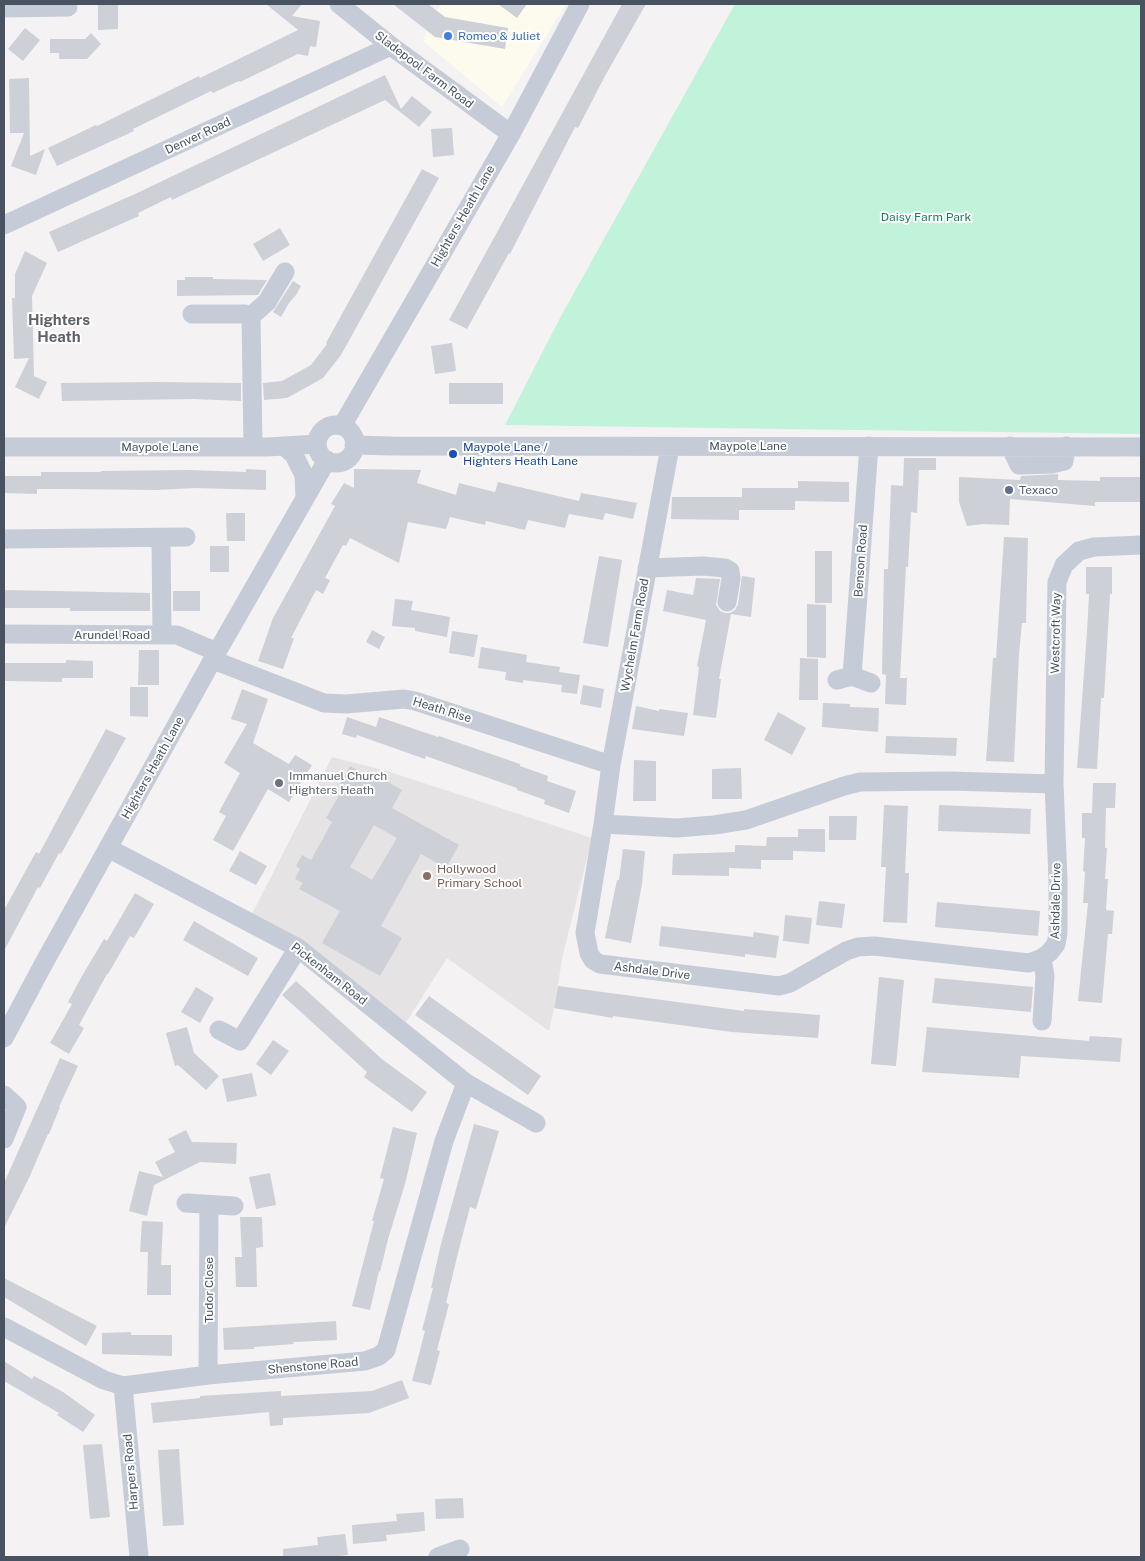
<!DOCTYPE html>
<style>
body{margin:0}
#map{position:relative;width:1145px;height:1561px;overflow:hidden;background:#f4f2f2;font-family:"Public Sans",sans-serif}
canvas{display:block}
.frame{position:absolute;inset:0;border:5px solid #485261;pointer-events:none}
</style>
<div id="map">
<canvas width="1145" height="1561"></canvas>
<div class="frame"></div>
</div>
<script>
const g = document.querySelector('canvas').getContext('2d');
g.lineJoin = 'round';
function fillPath(path, color) {
  g.fillStyle = color;
  g.fill(path, 'evenodd');
}
function toPath(rows) {
  const path = new Path2D();
  for (const r of rows) {
    if (r.length === 3) {
      path.moveTo(r[0] + r[2], r[1]);
      path.arc(r[0], r[1], r[2], 0, 2 * Math.PI);
      continue;
    }
    path.moveTo(r[0], r[1]);
    for (let i = 2; i < r.length; i += 2) path.lineTo(r[i], r[i + 1]);
  }
  return path;
}
function stroke(path, color, width, dash) {
  g.strokeStyle = color;
  g.lineWidth = width;
  g.lineCap = dash ? 'butt' : 'round';
  g.setLineDash(dash || []);
  g.stroke(path);
}
function write(font, color, halo, rows, align = 'center') {
  g.font = font + ' "Public Sans",sans-serif';
  g.lineWidth = 4;
  g.setLineDash([]);
  g.textBaseline = 'middle';
  g.strokeStyle = halo;
  g.fillStyle = color;
  for (const [text, x, y, turn = 0] of rows) {
    g.save();
    g.translate(x, y);
    g.rotate((+turn || 0) * Math.PI / 180);
    g.textAlign = isNaN(turn) ? turn : align;
    if (halo) g.strokeText(text, 0, 0);
    g.fillText(text, 0, 0);
    g.restore();
  }
}
fillPath(toPath([
 [442,4,566,4,502,107,423,41,431,17]
]), '#fdfbed');
fillPath(toPath([
 [332,757,387,771,592,838,563,954,554,1008,549,1031,447,958,405,1024,252,914]
]), '#e5e3e4');
fillPath(toPath([
 [735,4,1141,4,1141,434,505,425,560,318]
]), '#c0f3da');
fillPath(toPath([
 [98,4,118,4,118,29,98,30],
 [266,4,302,4,292,16,320,21,316,47,310,46,308,56,298,54,240,82,239,81,213,93,211,91,133,129,134,131,57,166,48,148,96,125,97,126,199,76,200,78,298,30],
 [393,4,428,4,445,17,508,28,505,49,435,37],
 [498,4,527,4,517,18],
 [622,4,646,4,605,76,578,128,575,127,510,254,509,253,467,329,449,320],
 [25,28,40,40,23,61,8,49],
 [91,33,101,44,87,59,59,59,59,53,50,53,50,39,85,39],
 [385,75,401,109,412,96,432,112,419,127,385,100,172,200,171,197,138,213,139,216,58,252,49,232,135,194],
 [29,78,30,156,45,149,36,175,11,166,24,133,10,133,9,79],
 [452,128,454,155,433,157,431,129],
 [422,169,439,178,341,355,323,378,287,398,264,400,263,383,282,381,311,365,327,344,326,343],
 [280,228,290,245,263,261,253,244],
 [25,251,47,263,32,296,34,376,47,382,39,399,15,387,29,358,14,359,12,298,15,298,15,274],
 [185,277,213,277,213,279,267,280,258,295,177,296,177,280,185,280],
 [293,281,301,286,296,295,289,303,281,317,273,312],
 [452,343,456,371,435,374,431,346],
 [155,382,241,383,241,401,193,399,62,401,61,383],
 [449,383,503,383,503,404,449,404],
 [904,458,936,458,936,470,919,470,917,513,911,512,908,567,906,567,900,678,907,678,906,705,885,704,886,675,882,674,884,569,888,569,891,485,903,486],
 [246,469,266,470,266,490,195,488,157,490,66,489,37,489,37,494,4,493,4,476,41,476,41,472,101,472,101,471,187,470,246,472],
 [354,469,421,470,417,483,456,495,459,483,495,492,498,482,579,501,581,493,637,503,633,519,605,513,603,520,569,514,565,528,528,520,525,530,486,521,485,525,450,517,446,529,408,522,399,563,350,538,346,546,343,545,325,578,330,580,323,594,316,590,291,638,294,638,283,669,258,661,273,618,335,506,331,504,344,483,354,488],
 [1058,474,1058,480,1100,481,1100,477,1141,477,1141,502,1095,502,1095,506,1010,499,1009,525,983,524,967,526,959,502,959,477,1020,480,1021,476],
 [798,481,849,482,849,502,795,501,795,510,739,510,739,520,671,519,672,497,742,497,742,488,798,488],
 [226,513,245,513,245,541,227,541],
 [1004,537,1028,538,1026,623,1022,623,1019,654,1014,762,986,761,993,658,996,658],
 [210,546,229,546,229,572,210,572],
 [815,551,832,551,832,603,815,603],
 [599,556,622,560,608,647,583,643],
 [1086,567,1112,567,1112,594,1110,594,1104,698,1101,698,1097,769,1077,768,1087,632,1089,594,1086,594],
 [742,576,755,578,751,617,731,614,719,679,721,679,716,718,693,715,699,667,697,666,706,620,663,611,667,590,693,595,696,578,720,579,716,605,720,611,725,613,730,613,735,610,738,604],
 [4,590,150,593,150,611,70,611,70,608,4,608],
 [173,591,200,591,200,611,173,611],
 [395,599,413,601,411,610,450,617,447,637,415,631,415,628,392,626],
 [807,604,826,605,826,658,807,657],
 [372,630,385,637,379,649,366,642],
 [452,631,478,635,474,657,449,653],
 [481,647,527,655,526,662,560,667,559,672,580,675,577,694,561,692,562,685,523,680,523,683,505,680,506,672,478,668],
 [139,650,159,650,159,685,138,685],
 [800,658,818,659,818,700,799,700],
 [66,660,93,661,93,678,62,678,62,682,5,681,5,663,66,663],
 [583,685,604,689,601,708,580,704],
 [130,687,148,687,148,717,130,716],
 [242,689,268,699,253,743,289,764,295,755,312,765,289,802,268,789,233,851,213,840,226,816,219,812,240,773,224,763,247,724,231,719],
 [823,703,850,704,850,707,879,708,878,732,822,727],
 [636,706,659,711,659,709,688,713,684,736,632,729],
 [778,712,806,728,792,755,764,740],
 [347,717,376,727,379,717,438,737,439,736,520,764,520,766,548,776,547,781,576,791,569,813,544,804,545,800,517,790,517,788,454,766,426,756,425,759,357,735,356,738,342,734],
 [106,729,126,738,61,854,59,853,40,888,38,887,4,951,4,910,36,852,39,854],
 [886,736,957,738,956,756,885,753],
 [634,760,656,761,656,801,633,801],
 [350,766,375,780,378,776,402,790,392,808,459,845,446,868,421,854,381,926,402,938,380,976,322,943,340,911,299,889,303,883,295,879,300,869,296,866,302,855,311,860,332,822,326,818,341,792,337,790],
 [374,825,397,838,372,880,350,867],
 [741,768,742,799,712,799,712,769],
 [1093,783,1116,783,1115,808,1106,808,1105,848,1107,848,1105,879,1108,879,1106,910,1114,911,1112,934,1108,934,1102,1003,1078,1001,1088,903,1083,903,1085,872,1083,871,1085,838,1082,838,1082,813,1092,813],
 [884,805,908,806,905,873,909,873,907,923,883,922,886,867,881,867],
 [939,805,1031,809,1030,834,938,831],
 [829,816,857,816,856,840,829,840],
 [798,829,825,829,825,852,793,851,793,860,761,860,761,869,729,868,729,876,672,875,673,854,735,852,735,845,766,846,767,837,798,837],
 [623,849,645,851,642,884,631,943,605,938,617,880,619,880],
 [240,851,267,866,256,885,229,871],
 [135,893,154,904,134,938,130,936,108,974,107,974,79,1025,84,1028,69,1054,50,1043,72,1004,68,1002,82,976,104,939,107,941],
 [819,901,845,904,842,928,816,925],
 [937,902,1040,911,1038,936,935,927],
 [785,915,812,918,809,944,783,941],
 [194,921,258,958,248,976,183,940],
 [661,926,753,937,754,932,779,936,776,958,745,954,745,957,659,946],
 [879,977,904,980,896,1066,871,1064],
 [935,978,1033,987,1031,1012,932,1003],
 [296,981,383,1060,427,1092,412,1112,364,1077,367,1072,282,995],
 [558,986,744,1011,744,1009,820,1015,818,1038,732,1032,613,1016,613,1018,554,1008],
 [196,987,214,998,200,1023,181,1012],
 [429,996,541,1076,528,1095,415,1015],
 [187,1027,194,1053,219,1076,206,1090,178,1065,175,1066,166,1033],
 [927,1027,1089,1041,1090,1036,1122,1038,1120,1062,1021,1056,1019,1078,922,1072],
 [273,1040,289,1051,271,1075,256,1064],
 [60,1058,78,1066,59,1107,60,1107,49,1134,48,1134,29,1178,4,1228,4,1183],
 [252,1073,257,1096,227,1102,222,1079],
 [474,1124,499,1131,476,1209,470,1207,459,1249,446,1303,449,1304,437,1350,440,1351,431,1385,412,1381,425,1331,422,1330,433,1288,431,1288,441,1244],
 [393,1127,417,1133,405,1184,388,1239,380,1272,379,1271,370,1310,352,1306,374,1221,372,1221,384,1179,380,1178],
 [186,1130,192,1142,237,1143,236,1164,200,1162,154,1185,147,1216,129,1211,139,1171,163,1177,155,1162,175,1152,168,1139],
 [270,1173,276,1205,256,1209,249,1177],
 [240,1217,262,1217,263,1247,256,1248,257,1287,236,1287,235,1257,242,1257],
 [142,1221,163,1222,161,1265,171,1265,171,1295,147,1295,148,1252,140,1252],
 [4,1278,97,1326,86,1346,4,1297],
 [336,1321,337,1340,293,1342,294,1344,254,1347,254,1349,224,1350,223,1328],
 [131,1332,131,1335,172,1335,172,1356,102,1354,102,1333],
 [4,1361,32,1379,34,1376,63,1392,95,1415,83,1432,57,1415,59,1413,4,1381],
 [402,1380,409,1398,369,1413,283,1418,283,1425,270,1426,269,1412,153,1423,151,1403,200,1398,200,1396,281,1391,281,1396,372,1391],
 [102,1444,110,1517,90,1519,83,1445],
 [179,1449,184,1525,163,1526,158,1450],
 [463,1498,464,1518,436,1519,435,1499],
 [424,1512,425,1531,386,1535,387,1541,353,1544,352,1525,397,1521,396,1514],
 [345,1534,348,1555,331,1557,283,1557,283,1549,318,1545,317,1537]
]), '#ced0d7');
stroke(toPath([
 [339,4,391,46,511,134],
 [4,8,68,7],
 [4,225,391,46],
 [192,314,245,314,251,316,267,302,285,272],
 [251,316,253,447],
 [336,444,19],
 [342,426,511,134,580,4],
 [354,445,392,446,1141,447],
 [284,446,294,455,304,475,305,498],
 [1010,446,1019,465,1052,464,1064,461,1066,446],
 [4,447,267,447,317,444],
 [670,447,611,765,603,824,585,933,589,953,593,960,600,964,779,986,790,983,846,951,858,947,874,946,1029,963,1042,958,1050,952,1056,944,1058,933,1058,879,1054,784,1057,582,1064,565,1079,551,1094,547,1141,545],
 [161,538,162,635],
 [4,539,186,537],
 [647,568,703,566,725,568,730,571,731,579,727,602],
 [4,634,177,635,217,652],
 [213,660,324,703,346,704,404,699,415,701,611,765],
 [852,676,869,446],
 [837,680,852,676,871,683],
 [603,824,677,828,714,825,746,820,844,786,860,782,949,781,1054,784],
 [108,848,298,948,466,1083,536,1123],
 [1042,958,1045,976,1042,1021],
 [219,1030,240,1041,298,948],
 [4,1038,44,963,217,652,327,460],
 [4,1095,17,1107,4,1139],
 [186,1203,234,1206],
 [4,1327,104,1380,123,1386,208,1375,365,1361,379,1356,386,1350,444,1141,466,1083],
 [208,1375,209,1205],
 [123,1386,139,1557],
 [438,1557,460,1549]
]), '#c5ccd7', 19);
for (const [x, y, r, color] of [
 [448,36,5,"#3f7fe0"],
 [453,454,5,"#1a4fb4"],
 [1009,490,5,"#5c6f8a"],
 [279,783,5,"#6b7280"],
 [427,876,5,"#8d6e63"]
]) {
  const dot = new Path2D();
  dot.arc(x, y, r, 0, 2 * Math.PI);
  g.fillStyle = color;
  g.fill(dot);
  stroke(dot, '#fff', 2);
}
write('12px', '#366cbe', '#fff', [
 ["Romeo & Juliet",458,36]
], 'left');
write('12px', '#485261', '#fff', [
 ["Sladepool Farm Road",424,70,37],
 ["Denver Road",198,136,-25],
 ["Highters Heath Lane",463,216,-60],
 ["Maypole Lane",748,446],
 ["Maypole Lane",160,447],
 ["Benson Road",861,561,-86],
 ["Westcroft Way",1056,633,-89],
 ["Arundel Road",112,635],
 ["Wychelm Farm Road",635,635,-80],
 ["Heath Rise",442,710,17],
 ["Highters Heath Lane",153,768,-61],
 ["Ashdale Drive",1056,901,-89],
 ["Ashdale Drive",652,971,7],
 ["Pickenham Road",329,974,38],
 ["Tudor Close",209,1290,-90],
 ["Shenstone Road",313,1366,-5],
 ["Harpers Road",131,1472,-95]
]);
write('12px', '#128359', '#fff', [
 ["Daisy Farm Park",926,217]
]);
write('12px', '#164399', '#fff', [
 ["Maypole Lane /",463,447],
 ["Highters Heath Lane",463,461]
], 'left');
write('12px', '#4e5e75', '#fff', [
 ["Texaco",1019,490]
], 'left');
write('12px', '#5b616d', '#fff', [
 ["Immanuel Church",289,776],
 ["Highters Heath",289,790]
], 'left');
write('12px', '#785e54', '#fff', [
 ["Hollywood",437,869],
 ["Primary School",437,883]
], 'left');
write('bold 15px', '#5e6168', '#fff', [
 ["Highters",59,320],
 ["Heath",59,337]
]);
</script>
